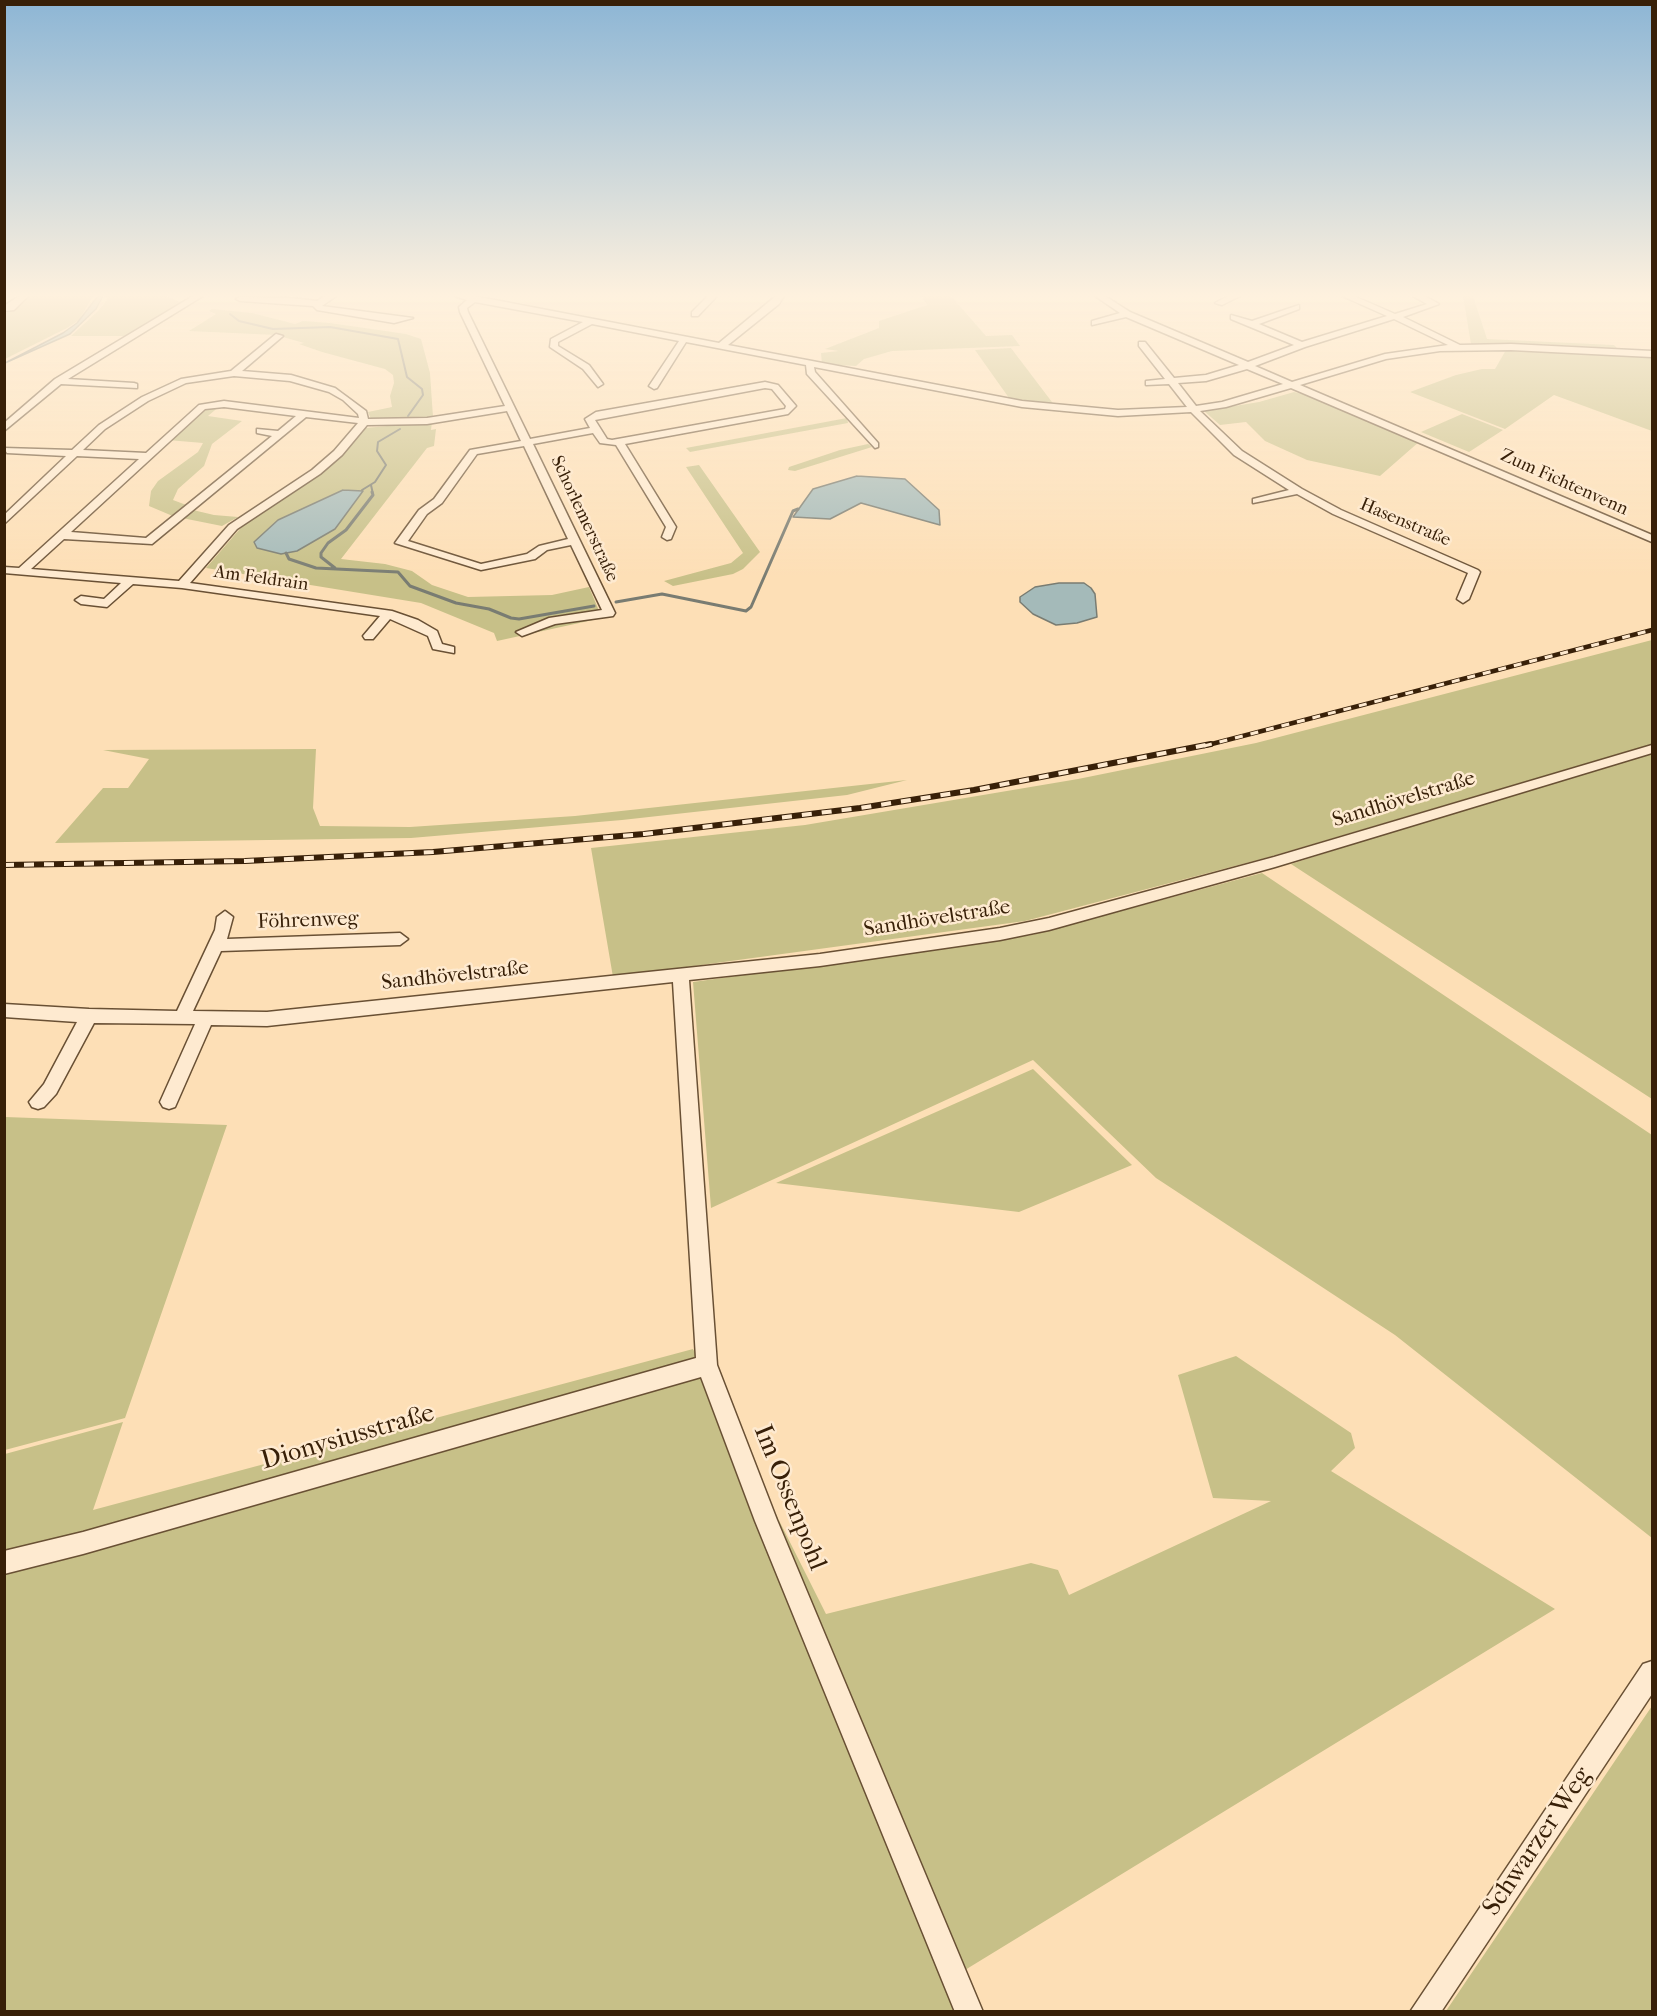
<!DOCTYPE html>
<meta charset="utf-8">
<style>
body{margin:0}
#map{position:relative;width:1657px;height:2016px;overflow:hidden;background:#fddfb6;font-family:"IM FELL French Canon",serif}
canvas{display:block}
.frame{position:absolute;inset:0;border:6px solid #382008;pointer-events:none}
</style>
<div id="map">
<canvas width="1657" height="2016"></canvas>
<div class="frame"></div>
</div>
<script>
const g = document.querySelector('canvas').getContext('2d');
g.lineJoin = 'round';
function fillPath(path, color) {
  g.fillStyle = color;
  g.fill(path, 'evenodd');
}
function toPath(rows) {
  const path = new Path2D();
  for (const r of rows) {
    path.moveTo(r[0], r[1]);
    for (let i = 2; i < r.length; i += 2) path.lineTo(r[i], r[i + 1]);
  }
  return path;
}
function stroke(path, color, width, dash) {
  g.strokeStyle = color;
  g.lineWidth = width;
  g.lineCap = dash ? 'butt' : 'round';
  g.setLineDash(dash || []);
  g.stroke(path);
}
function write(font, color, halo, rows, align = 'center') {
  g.font = font + ' "IM FELL French Canon",serif';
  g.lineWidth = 5;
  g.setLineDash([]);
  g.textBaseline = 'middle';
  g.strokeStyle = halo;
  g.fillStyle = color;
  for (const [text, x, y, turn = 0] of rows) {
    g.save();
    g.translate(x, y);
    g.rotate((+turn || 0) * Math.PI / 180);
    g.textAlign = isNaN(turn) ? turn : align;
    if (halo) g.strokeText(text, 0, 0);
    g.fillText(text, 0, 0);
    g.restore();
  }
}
fillPath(toPath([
 [28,296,93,296,79,320,67,328,5,359,5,314],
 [106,296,166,296,182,303,126,336,71,336,98,311,107,300],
 [922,296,951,296,986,336,1012,335,1020,346,892,351,864,359,856,366,822,364,821,353,839,351,825,349,879,328,879,321,927,305],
 [1463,296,1473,296,1487,339,1614,345,1617,348,1514,343,1471,344],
 [212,309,252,313,295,324,303,321,330,323,406,334,421,339,430,373,433,417,371,419,368,412,392,407,390,396,394,383,393,375,385,369,322,352,299,344,304,343,276,335,189,331,216,314,209,311],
 [1011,348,1055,406,1009,398,975,350],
 [1506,350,1652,356,1652,431,1554,395,1505,429,1410,392,1456,375,1482,369,1495,369],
 [1294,392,1321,398,1420,441,1380,476,1307,460,1265,441,1246,422,1220,425,1204,411,1259,402],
 [221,405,208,416,242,421,212,444,204,466,178,489,173,500,189,506,175,517,149,506,151,491,158,481,198,452,203,443,167,440,204,408],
 [1462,414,1503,430,1469,452,1421,432],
 [847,418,848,423,690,452,686,448],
 [432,422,431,430,436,429,434,446,427,448,341,559,385,564,412,571,432,585,468,597,552,595,589,587,602,618,497,641,494,633,421,603,206,568,245,523,330,466,365,428],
 [868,444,872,447,795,471,788,470,789,467,840,450],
 [699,465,760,552,743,569,733,574,673,586,664,581,731,563,743,553,686,467],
 [193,510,214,515,238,517,222,526,182,518],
 [1652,640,1652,744,1269,857,1025,921,613,977,591,848,805,825,1078,779,1256,743],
 [316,749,313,808,320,826,410,827,575,816,907,780,847,795,622,820,411,838,55,843,103,788,128,788,149,759,103,750],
 [1652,752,1652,1099,1291,864,1464,809],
 [1262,873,1652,1135,1652,1538,1395,1335,1156,1178,1033,1060,711,1208,693,982,1032,935],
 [1033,1069,1132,1165,1019,1212,776,1183],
 [5,1117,227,1125,125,1418,5,1450],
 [693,1349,826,1614,1031,1563,1058,1570,1069,1595,1271,1501,1213,1498,1178,1375,1236,1356,1351,1433,1355,1448,1331,1471,1555,1609,947,1981,958,2011,5,2012,5,1454,123,1422,93,1510],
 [1652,1706,1652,2011,1446,2011]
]), '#c7c088');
const water = toPath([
 [98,296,103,296,96,309,70,334,5,363,63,333,77,323,98,296],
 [857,476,905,479,939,510,940,525,861,503,830,519,793,517,813,489,857,476],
 [343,490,363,491,335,529,297,551,281,554,257,548,254,542,278,520,343,490],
 [1059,583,1084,583,1091,588,1095,594,1097,617,1077,623,1056,625,1033,614,1020,602,1020,597,1035,587,1059,583]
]);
fillPath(water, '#a4bab9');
stroke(water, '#797c72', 1.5);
stroke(toPath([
 [230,314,239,321,273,329,330,327,398,339,407,377,422,389,423,395,408,416],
 [371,485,373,494],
 [362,490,375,482,386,465,377,451,378,442,400,429]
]), '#797c72', 2);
stroke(toPath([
 [286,553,289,559,316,568,398,572,410,586,456,603,489,609,511,618,519,619,594,606],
 [335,568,321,557,321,553,328,543,346,530,373,495,372,492],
 [616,602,662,594,746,611,751,607,793,511,798,509]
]), '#797c72', 3);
const minor = toPath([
 [19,296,28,296,14,310,4,311,4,306,19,296],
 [193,296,203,296,68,379,134,383,137,384,137,388,61,384,4,431,4,423,55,379,193,296],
 [325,296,336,296,322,306,413,318,394,323,317,310,313,306,240,301,236,299,240,297,291,298,317,301,325,296],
 [455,296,474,296,719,343,776,296,784,296,779,304,728,345,1022,401,1118,410,1187,407,1169,384,1146,385,1146,381,1165,379,1139,346,1139,342,1145,342,1174,378,1206,375,1239,365,1126,317,1092,325,1092,321,1120,313,1095,296,1105,296,1130,312,1248,362,1294,345,1231,319,1231,315,1252,321,1299,305,1299,309,1259,324,1302,342,1387,316,1342,296,1354,296,1395,314,1427,304,1413,296,1425,296,1439,304,1403,317,1460,345,1511,344,1652,351,1652,357,1511,350,1440,351,1386,359,1300,385,1652,535,1652,542,1291,388,1226,407,1200,411,1242,451,1302,489,1341,510,1478,570,1480,572,1469,599,1463,603,1457,599,1468,573,1333,514,1297,494,1253,503,1253,499,1289,490,1234,455,1191,412,1118,416,1022,407,814,367,815,372,878,443,878,447,875,448,807,374,806,365,686,342,657,388,654,389,649,386,679,341,592,324,558,342,558,346,589,365,603,384,598,387,583,369,550,347,551,339,583,322,475,302,467,308,468,312,530,439,590,428,585,419,596,412,765,382,778,385,796,406,788,414,625,444,676,527,671,539,667,540,662,537,666,527,616,445,600,443,593,433,533,444,615,613,613,616,555,624,522,636,516,632,549,618,602,610,571,545,547,550,535,559,481,570,395,543,419,510,434,499,470,450,521,441,507,411,427,424,367,425,342,455,320,474,237,529,190,583,392,611,418,620,437,631,442,644,454,647,454,653,433,649,428,636,390,619,373,639,365,639,363,636,380,616,182,588,133,584,107,607,81,604,75,600,81,596,104,599,121,583,4,573,4,567,19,568,139,459,77,456,4,524,4,515,66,456,7,453,4,448,72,450,99,425,142,397,181,379,231,371,276,334,283,336,242,371,291,375,335,388,366,411,368,419,427,418,505,406,460,312,459,307,467,300,455,296],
 [1394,319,1448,345,1385,354,1292,382,1255,366,1305,347,1394,319],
 [1247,369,1283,384,1222,402,1196,406,1178,383,1206,381,1247,369],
 [234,376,290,381,329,392,343,400,358,414,359,418,224,401,199,405,146,453,83,450,105,429,148,401,186,383,234,376],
 [765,388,772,389,786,406,785,409,612,440,607,439,595,420,765,388],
 [224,407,296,416,278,431,257,429,257,433,272,436,146,538,71,532,205,409,224,407],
 [306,417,358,423,334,451,312,470,229,525,179,581,31,569,64,539,152,544,306,417],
 [524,446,568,539,539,546,527,554,481,564,408,541,427,514,442,503,477,454,524,446],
 [708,296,717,296,698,316,692,316,692,312,708,296],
 [1228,296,1240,296,1222,305,1215,303,1228,296],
 [1652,745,1652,753,1275,867,1049,930,1000,940,820,966,689,980,717,1365,777,1520,983,2012,955,2012,755,1521,701,1377,83,1554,4,1574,4,1551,83,1532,696,1358,673,982,267,1026,211,1025,175,1107,169,1109,163,1107,160,1102,195,1024,94,1023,56,1094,44,1107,38,1109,32,1107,29,1102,44,1084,77,1022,4,1017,4,1004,89,1009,177,1011,215,930,217,917,225,911,233,917,227,939,400,933,408,939,400,945,221,951,193,1011,267,1012,820,954,1000,928,1049,918,1274,857,1652,745],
 [1652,1661,1652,1694,1441,2012,1410,2012,1643,1664,1652,1661]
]);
stroke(minor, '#695034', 3);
fillPath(minor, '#feead0');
const railFar1 = toPath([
 [1204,746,1652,630]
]);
const rail = toPath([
 [4,865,245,861,433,852,644,834,860,808,974,790,1211,744]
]);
stroke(railFar1, '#382008', 4.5);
stroke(rail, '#382008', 6);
stroke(railFar1, '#feead0', 3, [8]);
stroke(rail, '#feead0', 4, [10]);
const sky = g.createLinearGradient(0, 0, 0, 579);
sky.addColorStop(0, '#8db6d5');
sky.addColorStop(0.51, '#fef1de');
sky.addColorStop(1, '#fef1de00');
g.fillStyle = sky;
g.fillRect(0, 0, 1657, 579);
write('18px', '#382008', '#feead0', [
 ["Zum Fichtenvenn",1564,483,24],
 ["Schorlemerstraße",584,519,65],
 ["Hasenstraße",1405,523,23],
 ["Am Feldrain",261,579,8]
]);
write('21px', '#382008', '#feead0', [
 ["Sandhövelstraße",1404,800,-17],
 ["Sandhövelstraße",937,919,-9],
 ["Föhrenweg",308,921,-2],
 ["Sandhövelstraße",455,976,-6]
]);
write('26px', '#382008', '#feead0', [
 ["Dionysiusstraße",348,1438,-16],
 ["Im Ossenpohl",789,1498,68],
 ["Schwarzer Weg",1538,1842,-56]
]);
</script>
